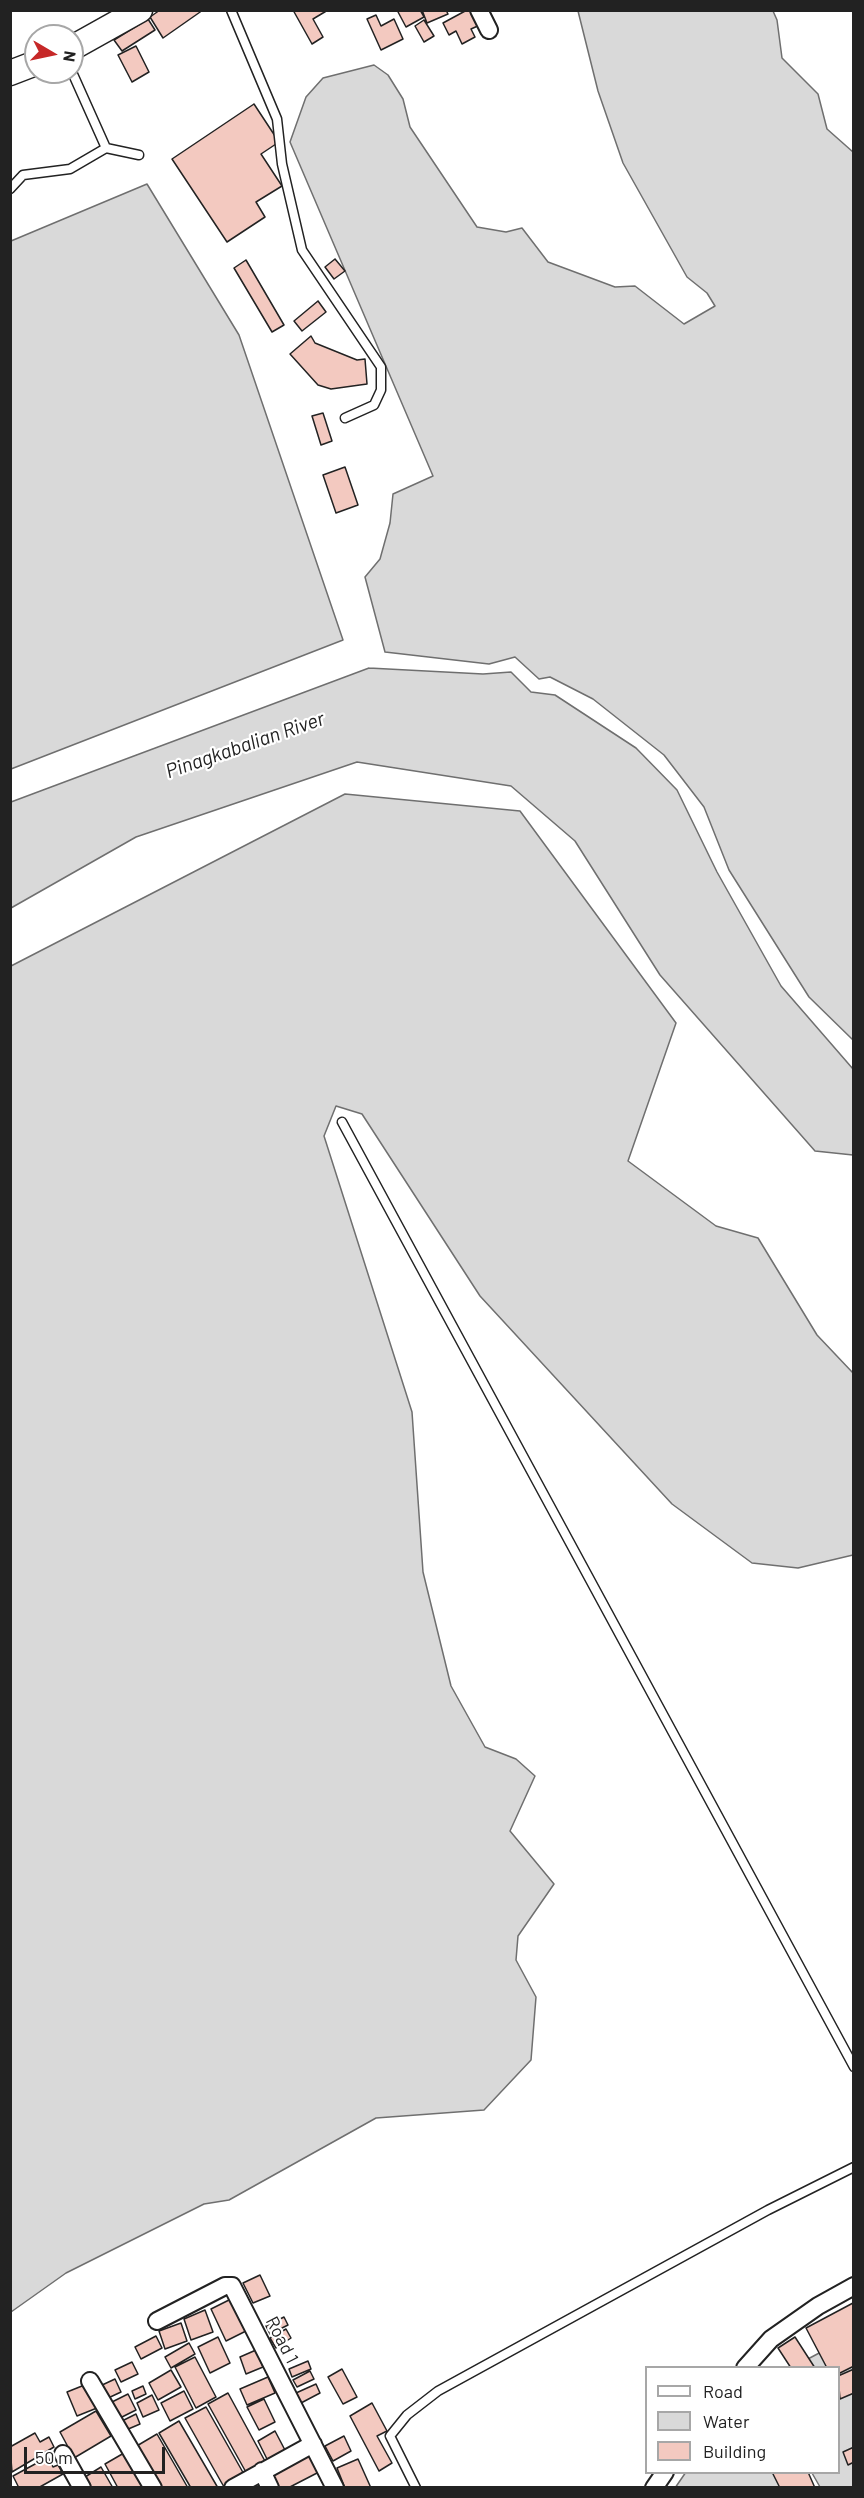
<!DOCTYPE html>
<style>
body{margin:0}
#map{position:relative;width:864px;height:2498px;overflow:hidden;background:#fff;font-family:Barlow,sans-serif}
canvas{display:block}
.frame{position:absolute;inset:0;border:12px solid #222;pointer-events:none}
.legend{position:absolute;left:645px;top:2366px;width:195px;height:108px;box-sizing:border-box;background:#fff;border:2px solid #a7a7a7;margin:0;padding:8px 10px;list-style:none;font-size:18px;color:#222}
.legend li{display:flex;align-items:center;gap:12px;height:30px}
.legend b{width:30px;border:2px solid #a7a7a7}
.north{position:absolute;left:24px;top:24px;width:60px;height:60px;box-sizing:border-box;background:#fff;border:2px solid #a7a7a7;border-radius:50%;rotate:99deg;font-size:16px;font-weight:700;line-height:24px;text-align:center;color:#222}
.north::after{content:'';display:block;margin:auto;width:21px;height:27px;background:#c62828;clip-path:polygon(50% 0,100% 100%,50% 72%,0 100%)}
.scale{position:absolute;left:24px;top:2447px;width:141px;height:27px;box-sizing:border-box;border:3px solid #222;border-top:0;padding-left:8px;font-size:18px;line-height:21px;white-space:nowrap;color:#222;-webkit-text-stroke:4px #fff;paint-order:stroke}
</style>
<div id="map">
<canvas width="864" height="2498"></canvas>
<div class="frame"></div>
<ul class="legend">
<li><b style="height:8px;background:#fff"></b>Road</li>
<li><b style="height:16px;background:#d9d9d9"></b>Water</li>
<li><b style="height:16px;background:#f3c9c0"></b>Building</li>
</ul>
<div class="north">N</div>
<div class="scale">50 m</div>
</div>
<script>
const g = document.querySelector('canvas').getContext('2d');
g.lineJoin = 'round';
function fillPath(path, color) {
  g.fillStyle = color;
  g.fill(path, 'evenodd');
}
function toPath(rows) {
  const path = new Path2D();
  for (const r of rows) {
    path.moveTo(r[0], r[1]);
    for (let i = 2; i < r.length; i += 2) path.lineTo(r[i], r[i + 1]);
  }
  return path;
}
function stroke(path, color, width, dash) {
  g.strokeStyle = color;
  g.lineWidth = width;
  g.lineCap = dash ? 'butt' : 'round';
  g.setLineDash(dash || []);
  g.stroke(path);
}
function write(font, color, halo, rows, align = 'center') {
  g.font = font + ' Barlow,sans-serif';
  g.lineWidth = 4.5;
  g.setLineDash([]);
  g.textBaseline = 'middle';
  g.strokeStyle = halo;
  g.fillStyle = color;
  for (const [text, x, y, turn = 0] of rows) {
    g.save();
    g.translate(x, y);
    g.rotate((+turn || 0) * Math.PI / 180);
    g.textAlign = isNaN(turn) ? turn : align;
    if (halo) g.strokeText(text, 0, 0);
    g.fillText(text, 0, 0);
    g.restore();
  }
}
const water = toPath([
 [773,11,777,20,782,58,818,94,827,129,853,152,853,1040,809,997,729,870,704,807,664,755,593,699,550,677,539,679,515,657,489,664,385,652,365,577,380,559,390,523,393,494,433,476,290,142,306,97,323,78,374,65,388,75,403,99,410,127,477,227,506,232,522,228,548,262,615,287,635,286,684,324,715,306,707,293,687,277,623,163,598,91,578,11,773,11],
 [147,184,239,335,343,640,11,769,11,241,147,184],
 [369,668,483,674,511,672,531,692,555,695,636,748,677,790,717,872,781,986,853,1069,853,1155,815,1151,660,975,575,841,511,786,357,762,136,837,11,908,11,802,369,668],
 [345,794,520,811,676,1023,628,1161,716,1226,758,1238,817,1335,853,1373,853,1555,798,1568,752,1563,672,1504,480,1296,362,1114,336,1106,324,1136,412,1412,423,1572,451,1686,485,1747,516,1759,535,1776,510,1831,554,1884,518,1936,516,1960,536,1997,531,2060,484,2110,376,2118,229,2200,204,2204,66,2273,11,2312,11,966,345,794],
 [853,2335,853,2487,820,2487,812,2473,838,2472,838,2368,791,2368,853,2335],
 [686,2472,776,2473,783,2488,675,2488,686,2472]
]);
fillPath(water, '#d9d9d9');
stroke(water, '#6f6f6f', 1.5);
const building = toPath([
 [160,10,203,10,163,38,150,17,160,10],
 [293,10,328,10,313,19,323,37,312,44,293,10],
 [397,10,420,10,424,17,406,27,397,10],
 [422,10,446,10,448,14,427,23,422,10],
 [467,10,472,10,480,25,471,29,475,37,462,44,456,31,449,35,443,23,467,10],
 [376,15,381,26,394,19,403,39,381,50,367,19,376,15],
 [148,19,155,30,122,51,114,40,148,19],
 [424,20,434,36,424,42,415,26,424,20],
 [136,46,149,72,132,82,118,55,136,46],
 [254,104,279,142,261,154,282,186,256,202,265,217,227,242,172,159,254,104],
 [335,259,345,271,334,279,325,267,335,259],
 [246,260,284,325,272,332,234,268,246,260],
 [318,301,326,312,302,331,294,321,318,301],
 [311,336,315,343,357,360,365,359,367,384,331,389,318,385,290,354,311,336],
 [323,413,332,441,321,445,312,416,323,413],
 [345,467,358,505,336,513,323,475,345,467],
 [260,2275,270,2296,253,2303,243,2283,260,2275],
 [231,2299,246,2331,226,2341,211,2309,231,2299],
 [853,2303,854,2366,838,2374,838,2368,827,2368,806,2328,853,2303],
 [205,2310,213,2332,191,2340,184,2319,205,2310],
 [284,2317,288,2325,270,2334,266,2326,284,2317],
 [181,2323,187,2341,165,2349,159,2331,181,2323],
 [286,2329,291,2338,276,2348,270,2338,286,2329],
 [156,2336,162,2348,141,2359,135,2347,156,2336],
 [218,2337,230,2363,210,2373,198,2347,218,2337],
 [795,2337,815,2368,791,2368,778,2348,795,2337],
 [189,2343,195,2354,171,2368,165,2357,189,2343],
 [256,2350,263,2367,246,2374,240,2357,256,2350],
 [195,2357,216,2397,196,2408,175,2367,195,2357],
 [308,2361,311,2369,292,2377,289,2369,308,2361],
 [132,2362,138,2374,121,2382,115,2370,132,2362],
 [342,2369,357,2397,343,2404,328,2377,342,2369],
 [854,2369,854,2393,840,2399,838,2376,854,2369],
 [171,2370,181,2387,158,2400,149,2383,171,2370],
 [310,2371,314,2379,297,2387,293,2380,310,2371],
 [268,2377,275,2393,247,2405,240,2389,268,2377],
 [115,2379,121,2392,106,2399,100,2386,115,2379],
 [87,2384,97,2408,77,2416,67,2392,87,2384],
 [316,2384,320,2393,301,2403,296,2393,316,2384],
 [143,2386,146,2394,135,2399,132,2391,143,2386],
 [184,2391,193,2409,170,2421,161,2403,184,2391],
 [228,2393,266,2463,247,2474,208,2404,228,2393],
 [128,2394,136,2410,118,2419,110,2403,128,2394],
 [152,2395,159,2410,143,2417,137,2403,152,2395],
 [264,2399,275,2422,259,2430,247,2407,264,2399],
 [372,2403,387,2431,377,2436,392,2463,379,2471,350,2416,372,2403],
 [206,2407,245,2476,224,2487,185,2418,206,2407],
 [96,2411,111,2436,74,2458,60,2432,96,2411],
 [136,2414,140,2424,126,2430,122,2421,136,2414],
 [179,2421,218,2488,191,2488,159,2433,179,2421],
 [275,2431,286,2452,268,2461,258,2441,275,2431],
 [35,2433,40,2442,49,2437,54,2447,12,2472,10,2447,35,2433],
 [157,2434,188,2488,159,2488,135,2447,157,2434],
 [344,2436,351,2451,333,2461,325,2446,344,2436],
 [854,2447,854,2462,848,2465,843,2452,854,2447],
 [308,2451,319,2472,288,2488,277,2488,269,2471,308,2451],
 [124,2453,144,2488,118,2488,105,2464,124,2453],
 [48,2457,53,2467,58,2465,63,2474,38,2488,19,2488,13,2476,48,2457],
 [358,2459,371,2488,345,2488,337,2468,358,2459],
 [101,2467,113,2488,91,2488,85,2477,101,2467],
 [772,2472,808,2472,815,2488,780,2488,772,2472]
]);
fillPath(building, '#f3c9c0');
stroke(building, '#222', 1.5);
const lane = toPath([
 [231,10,277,119,282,164,302,250,381,367,381,390,374,405,345,418],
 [72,72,106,148],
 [10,189,23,175,70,169,106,148,139,155],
 [342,1122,854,2067],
 [416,2488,390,2436,407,2415,438,2391,768,2210,854,2167]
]);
const street = toPath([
 [479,10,489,30],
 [157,2321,225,2286,232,2286,335,2488],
 [745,2368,771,2339,818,2306,854,2286],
 [90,2381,153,2488],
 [63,2454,82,2488],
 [262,2471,270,2488],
 [233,2488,313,2444],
 [654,2488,665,2472]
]);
const secondary = toPath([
 [72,48,140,10],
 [10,73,36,63]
]);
stroke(lane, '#222', 11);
stroke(street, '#222', 20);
stroke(secondary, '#222', 27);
stroke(lane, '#fff', 8);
stroke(street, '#fff', 16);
stroke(secondary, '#fff', 24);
write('18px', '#222', '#fff', [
 ["Road 1",282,2340,63]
]);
write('italic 20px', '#222', '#fff', [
 ["Pinagkabalian River",245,745,-19]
]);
</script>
